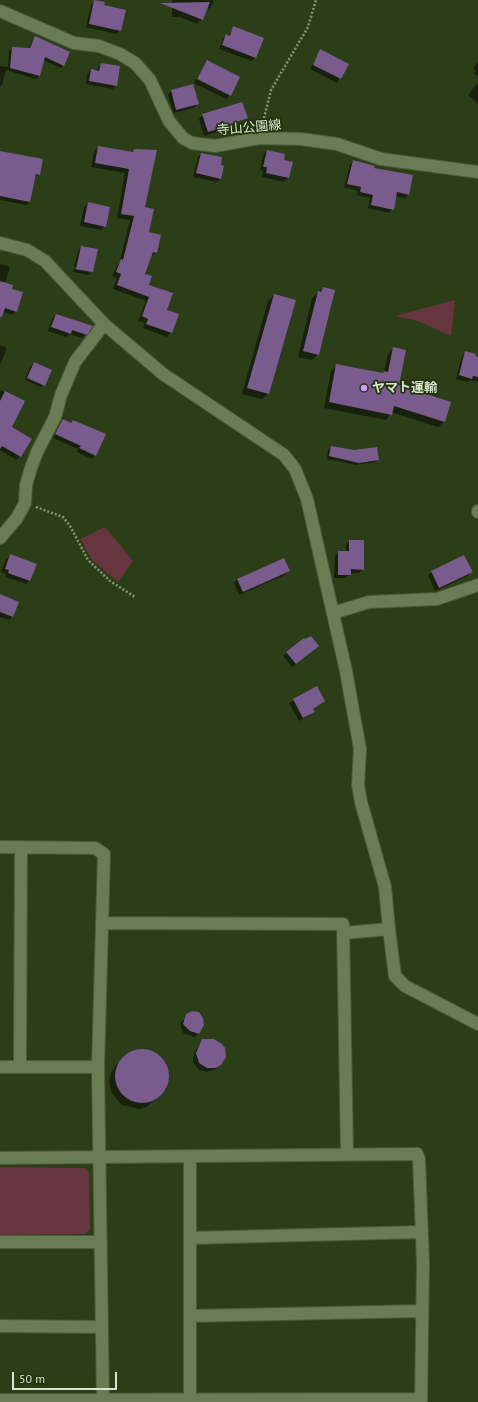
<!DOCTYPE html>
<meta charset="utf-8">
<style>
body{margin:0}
#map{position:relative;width:478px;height:1402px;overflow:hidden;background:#2c3e18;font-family:"PT Sans",sans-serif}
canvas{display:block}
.scale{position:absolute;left:12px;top:1372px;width:105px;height:18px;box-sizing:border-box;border:2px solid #d8e5ce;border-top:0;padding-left:5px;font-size:12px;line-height:14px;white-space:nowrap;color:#d8e5ce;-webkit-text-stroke:3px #22340d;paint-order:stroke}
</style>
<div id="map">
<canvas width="478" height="1402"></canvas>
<div class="scale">50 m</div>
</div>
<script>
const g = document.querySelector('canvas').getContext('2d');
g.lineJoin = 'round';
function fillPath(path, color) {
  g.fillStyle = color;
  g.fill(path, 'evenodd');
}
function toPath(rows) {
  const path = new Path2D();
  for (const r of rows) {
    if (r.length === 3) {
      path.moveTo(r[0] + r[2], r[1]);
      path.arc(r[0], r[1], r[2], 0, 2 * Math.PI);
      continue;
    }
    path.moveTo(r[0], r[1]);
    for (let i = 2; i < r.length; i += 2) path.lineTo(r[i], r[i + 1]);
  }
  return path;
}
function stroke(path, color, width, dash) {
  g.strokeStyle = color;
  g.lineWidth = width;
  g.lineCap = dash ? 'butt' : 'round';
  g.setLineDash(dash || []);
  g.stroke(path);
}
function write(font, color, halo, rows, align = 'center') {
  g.font = font + ' "PT Sans","Noto Sans JP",sans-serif';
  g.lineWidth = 3.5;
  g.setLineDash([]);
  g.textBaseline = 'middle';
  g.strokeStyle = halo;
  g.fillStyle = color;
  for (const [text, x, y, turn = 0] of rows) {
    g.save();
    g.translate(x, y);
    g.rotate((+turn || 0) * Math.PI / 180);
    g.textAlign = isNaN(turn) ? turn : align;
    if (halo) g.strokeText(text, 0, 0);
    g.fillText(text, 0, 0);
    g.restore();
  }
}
fillPath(toPath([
 [455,300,451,336,418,321,395,316],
 [105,527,133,561,118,582,92,560,80,539],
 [0,1167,85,1168,89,1173,90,1230,85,1234,0,1235]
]), '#66353d');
fillPath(toPath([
 [172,0,213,0,213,4,209,9,206,8,202,19,197,24,180,17,172,17],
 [95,1,103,6,120,30,117,34,86,27,91,5],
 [233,28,255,57,252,61,219,49,223,39,228,36],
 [35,37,64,65,61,68,43,60,39,76,36,79,6,70,2,85,0,87,0,66,8,67,9,51,12,48,28,49],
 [321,50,348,64,337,83,310,69],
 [207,61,230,95,226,99,194,83],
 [478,61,478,76,474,74,476,70,473,69],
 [101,64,116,85,113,89,86,84,87,74,91,70,96,71],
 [478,83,478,104,468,95],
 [172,91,197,104,194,108,173,113,168,94],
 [203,115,247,117,226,129,204,136,199,119],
 [98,147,131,153,134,150,148,233,156,253,150,257,144,274,148,285,166,310,171,332,167,337,143,328,145,323,138,321,146,301,113,289,117,278,112,276,120,261,130,220,117,218,125,173,91,167,94,152],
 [0,151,39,174,34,178,30,202,26,205,0,200],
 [267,151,283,161,291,163,288,178,284,182,262,177,263,171,260,170,263,155],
 [201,154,221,178,217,182,193,177,198,157],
 [353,161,373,169,409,194,405,198,395,196,393,209,389,213,368,208,370,198,357,195,358,191,344,187,350,165],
 [88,203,105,226,101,230,80,226,84,207],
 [82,247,93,271,89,275,73,272,74,269,91,273,91,270,74,267,78,251],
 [0,264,10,267,5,283,10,289,16,311,12,315,0,311],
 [323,288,318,354,312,360,298,357,312,298],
 [274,295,268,394,262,399,242,394,268,301],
 [56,315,86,334,82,338,69,334,66,337,48,331,52,319],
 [0,345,7,348,0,365],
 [394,348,397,386,450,403,444,422,438,427,391,412,386,420,324,408,331,371,337,365,382,374,384,372,388,354],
 [466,352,478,358,478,382,470,380,468,382,456,379,462,356],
 [34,363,45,384,41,387,25,380,30,367],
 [0,390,24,402,10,427,20,456,17,460,0,450],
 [63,420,70,424,73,421,96,455,92,459,77,452,78,449,53,438],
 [331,447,378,459,375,462,356,465,327,459,328,450],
 [349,541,363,569,359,573,350,573,346,578,334,578,335,556,338,552,346,552,346,545],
 [10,556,30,580,26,584,5,577,6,574,1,572,6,559],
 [289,571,285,575,239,595,234,583,238,579],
 [432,572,471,572,468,576,435,591,428,575],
 [0,595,13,616,9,620,0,617],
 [314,650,292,667,283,656,287,652],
 [317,687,324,700,312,710,313,712,310,715,299,721,289,703],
 [187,1015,199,1033,195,1037,183,1033,180,1024],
 [203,1040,218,1042,224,1048,223,1061,216,1069,207,1072,199,1070,193,1062,194,1053],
 [138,1050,147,1050,162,1058,169,1073,166,1089,147,1107,139,1109,122,1105,116,1099,111,1091,109,1082,111,1073,116,1065,129,1053]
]), '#0007');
fillPath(toPath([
 [94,0,105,2,104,5,126,10,121,31,89,24],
 [210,2,203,20,160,3],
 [233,26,264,38,256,58,222,45,226,34,230,36],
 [35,36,70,52,64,66,45,57,40,76,10,68,12,47,30,48],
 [320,49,349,64,341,79,313,65],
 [207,60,240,77,231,96,197,79],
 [101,63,120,66,117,86,89,81,91,69,99,71],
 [193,84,199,104,176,110,171,90],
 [242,102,248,118,231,124,231,125,208,132,202,114],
 [98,146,133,152,134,149,157,150,145,207,154,209,149,232,161,235,157,253,153,252,145,274,152,276,149,285,173,293,167,310,179,314,172,333,146,324,148,319,142,316,149,297,117,285,121,274,116,272,121,259,123,260,134,216,121,214,129,169,95,163],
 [267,150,285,154,284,160,293,162,289,178,266,173,267,167,263,167],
 [0,151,43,159,40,175,36,174,30,202,0,196],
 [201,153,222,157,221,165,224,166,221,179,196,173],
 [353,160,375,166,374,168,413,175,409,195,397,192,394,210,371,205,373,195,360,192,361,187,347,184],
 [88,202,110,207,106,227,84,222],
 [81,246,98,249,93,272,76,269],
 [0,281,13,285,12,289,23,292,17,312,5,308,2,317,0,317],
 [323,287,335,290,319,355,303,351,318,291,321,292],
 [274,294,296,300,269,394,247,388],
 [56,314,93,326,87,335,72,330,71,334,51,327],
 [393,347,406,350,399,385,451,402,445,422,394,406,392,415,329,402,336,364,383,373,384,371,388,372],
 [465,351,476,354,475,356,478,357,478,377,473,376,472,379,459,375],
 [34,362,52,370,45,386,27,378],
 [5,391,25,401,12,427,32,439,21,457,2,446,0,449,0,401],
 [63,419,71,423,73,420,106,434,96,456,79,448,81,446,55,434],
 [331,446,354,450,377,447,379,460,359,463,329,456],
 [349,540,364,540,364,570,351,569,351,575,338,575,338,551,349,551],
 [10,554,37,564,30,581,8,573,9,570,5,569],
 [464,555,473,572,439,588,431,571],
 [284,558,290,571,243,592,237,579],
 [0,594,19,602,13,617,0,612],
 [311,636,319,646,296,664,286,652,304,638,305,639],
 [317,686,325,701,313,709,315,712,303,718,293,699],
 [192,1011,199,1012,203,1018,204,1025,199,1034,190,1031,183,1024,186,1014],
 [202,1039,214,1039,222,1044,225,1048,226,1057,221,1065,216,1068,207,1068,199,1063,196,1053],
 [142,1076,27]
]), '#795b8e');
const minor = toPath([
 [478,511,478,512],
 [0,538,17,518,25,503,26,485,31,468,37,452,55,417,61,395,75,362,104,324],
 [333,613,369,602,437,599,478,585],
 [0,847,95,848,104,854,98,1067,103,1402],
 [102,923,343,924,347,1153],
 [344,933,389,929,395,976,405,986,478,1024],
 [0,1067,98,1067],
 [20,1067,21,847],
 [0,1158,417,1154,419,1159,423,1264,421,1402],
 [190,1238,422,1232],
 [0,1242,101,1242],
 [190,1316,421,1311],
 [0,1326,102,1327],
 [0,1400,421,1399],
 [190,1402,190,1157]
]);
const tertiary = toPath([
 [0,243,27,250,45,261,104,324,163,374,284,455,295,469,307,499,346,671,360,749,358,785,361,802,385,887,389,929]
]);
const secondary = toPath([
 [0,11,74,43,99,46,120,54,135,63,150,80,169,121,183,138,192,143,215,146,259,138,301,139,337,144,381,159,478,172]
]);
stroke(minor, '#4b5b3a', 14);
stroke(tertiary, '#4b5b3a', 14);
stroke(secondary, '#4b5b3a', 14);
stroke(toPath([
 [262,126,271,90,308,27,316,0],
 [36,507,63,517,70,526,88,560,110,581,135,597]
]), '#859476', 2.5, [2, 2]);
stroke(minor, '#687d54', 12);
stroke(tertiary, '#687d54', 12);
stroke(secondary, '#687d54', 12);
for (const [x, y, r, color] of [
 [364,388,4,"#d49cfb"]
]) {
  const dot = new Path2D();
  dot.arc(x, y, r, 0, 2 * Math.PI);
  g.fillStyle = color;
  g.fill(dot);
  stroke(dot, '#22340d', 1.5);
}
write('13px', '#d8e5ce', '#22340d', [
 ["寺山公園線",249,128,-5]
]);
write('bold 13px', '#d8e5ce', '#22340d', [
 ["ヤマト運輸",372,388]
], 'left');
</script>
